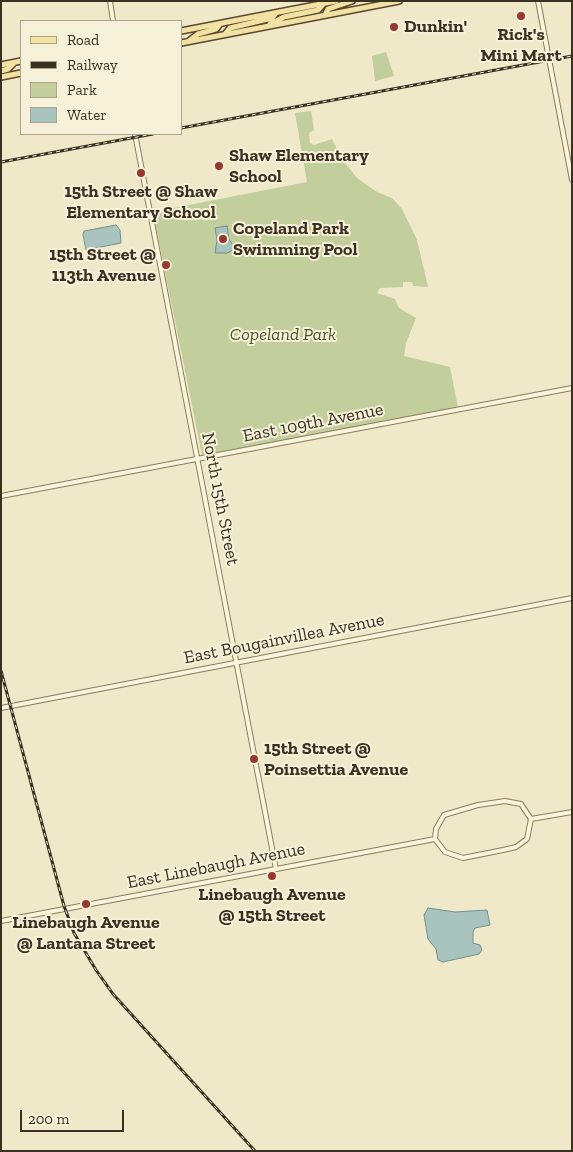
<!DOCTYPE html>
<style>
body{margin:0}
#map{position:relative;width:573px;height:1152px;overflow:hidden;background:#efe8c9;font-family:"Zilla Slab",serif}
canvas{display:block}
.frame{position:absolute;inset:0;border:2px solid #3c3121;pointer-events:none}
.legend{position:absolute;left:20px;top:20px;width:162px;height:115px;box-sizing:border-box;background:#f6f1d8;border:1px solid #aca48f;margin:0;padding:6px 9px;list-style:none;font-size:15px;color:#3c3121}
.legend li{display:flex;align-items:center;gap:10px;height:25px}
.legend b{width:25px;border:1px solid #aca48f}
.scale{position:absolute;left:20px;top:1110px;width:104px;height:22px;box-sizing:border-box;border:2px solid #3c3121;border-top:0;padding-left:6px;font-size:15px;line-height:18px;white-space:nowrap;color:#3c3121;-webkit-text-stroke:4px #f6f1d8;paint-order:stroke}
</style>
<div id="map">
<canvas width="573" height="1152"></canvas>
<div class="frame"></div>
<ul class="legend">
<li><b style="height:6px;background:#f1e1a2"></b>Road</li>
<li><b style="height:6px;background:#3c3121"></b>Railway</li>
<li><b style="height:14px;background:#c2ce9c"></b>Park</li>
<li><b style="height:14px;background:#a9c3be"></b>Water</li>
</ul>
<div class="scale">200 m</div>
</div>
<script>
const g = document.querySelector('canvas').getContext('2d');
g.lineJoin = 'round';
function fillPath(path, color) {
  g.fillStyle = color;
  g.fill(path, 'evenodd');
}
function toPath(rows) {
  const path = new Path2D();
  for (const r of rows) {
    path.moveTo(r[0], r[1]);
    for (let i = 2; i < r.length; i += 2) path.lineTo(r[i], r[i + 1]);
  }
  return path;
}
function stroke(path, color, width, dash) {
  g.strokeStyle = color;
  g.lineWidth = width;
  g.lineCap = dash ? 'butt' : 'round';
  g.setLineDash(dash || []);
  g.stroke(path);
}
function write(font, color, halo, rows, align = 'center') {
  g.font = font + ' "Zilla Slab",serif';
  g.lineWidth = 4;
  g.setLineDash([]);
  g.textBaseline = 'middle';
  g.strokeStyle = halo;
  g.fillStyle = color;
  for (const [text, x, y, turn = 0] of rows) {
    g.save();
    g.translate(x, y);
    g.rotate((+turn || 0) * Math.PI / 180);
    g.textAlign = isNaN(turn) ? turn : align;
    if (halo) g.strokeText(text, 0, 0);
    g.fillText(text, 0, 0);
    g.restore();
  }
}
fillPath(toPath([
 [386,52,394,76,375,81,372,56],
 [311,111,314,130,309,133,310,143,314,145,332,139,341,158,357,178,377,192,392,198,402,209,417,240,428,287,413,286,412,282,403,282,403,287,380,288,377,293,395,299,399,308,416,318,406,343,404,356,450,367,458,408,202,455,153,212,307,182,295,113]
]), '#c2ce9c');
const water = toPath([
 [116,225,120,230,121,243,86,250,83,235,84,231,116,225],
 [227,226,229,239,235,249,227,253,215,253,217,240,215,228,227,226],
 [428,908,455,912,487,910,490,925,475,928,473,932,473,943,480,945,482,950,479,954,443,962,438,960,436,949,428,939,424,915,428,908]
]);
fillPath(water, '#a9c3be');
stroke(water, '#70928d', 1);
const minor = toPath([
 [110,1,113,21],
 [538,1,572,180],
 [135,134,276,869],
 [1,496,572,388],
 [1,708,572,598],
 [531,819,572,812],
 [435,839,445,852,463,858,503,850,516,847,527,839,531,819],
 [435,839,436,829,444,815,478,805,505,801,521,804,531,819],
 [1,921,435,839]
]);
const major = toPath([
 [325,15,328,9,352,1],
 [270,24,284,17,318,10,324,3],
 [181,31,336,1],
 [225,34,230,28,272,18,276,13],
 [189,41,198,34,216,29,220,24],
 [181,43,399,1],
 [1,65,21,61],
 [1,71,8,69,14,63],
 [1,77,21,73]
]);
stroke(minor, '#8c7b5d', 6);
stroke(major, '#5a4831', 8);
stroke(minor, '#f9f4dc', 4);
stroke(major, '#f1e1a2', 5);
const rail = toPath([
 [181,128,572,56],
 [1,162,153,134],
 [1,671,64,906,74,933,96,970,113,994,255,1151]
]);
stroke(rail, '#3c3121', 3);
stroke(rail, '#f6f1d8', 1, [4]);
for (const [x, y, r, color] of [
 [521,16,5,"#9b382d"],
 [394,27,5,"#9b382d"],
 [219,166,5,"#9b382d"],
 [141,173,5,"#9b382d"],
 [223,239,5,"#9b382d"],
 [166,265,5,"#9b382d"],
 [254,759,5,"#9b382d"],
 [272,876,5,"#9b382d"],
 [86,904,5,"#9b382d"]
]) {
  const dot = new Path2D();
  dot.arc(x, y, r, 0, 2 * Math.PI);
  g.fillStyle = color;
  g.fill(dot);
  stroke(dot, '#f6f1d8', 2);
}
write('bold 18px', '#3c3121', '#f6f1d8', [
 ["Dunkin'",404,27],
 ["Rick's",521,35,"center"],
 ["Mini Mart",521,56,"center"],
 ["Shaw Elementary",229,156],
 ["School",229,177],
 ["15th Street @ Shaw",141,192,"center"],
 ["Elementary School",141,213,"center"],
 ["Copeland Park",233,229],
 ["Swimming Pool",233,250],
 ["15th Street @",156,255,"right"],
 ["113th Avenue",156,276,"right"],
 ["15th Street @",264,749],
 ["Poinsettia Avenue",264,770],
 ["Linebaugh Avenue",272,895,"center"],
 ["@ 15th Street",272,916,"center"],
 ["Linebaugh Avenue",86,923,"center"],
 ["@ Lantana Street",86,944,"center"]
], 'left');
write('italic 18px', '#475827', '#f6f1d8', [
 ["Copeland Park",283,335]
]);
write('18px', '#3c3121', '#f6f1d8', [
 ["East 109th Avenue",313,423,-11],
 ["North 15th Street",220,499,79],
 ["East Bougainvillea Avenue",284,639,-11],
 ["East Linebaugh Avenue",216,866,-11]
]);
</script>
